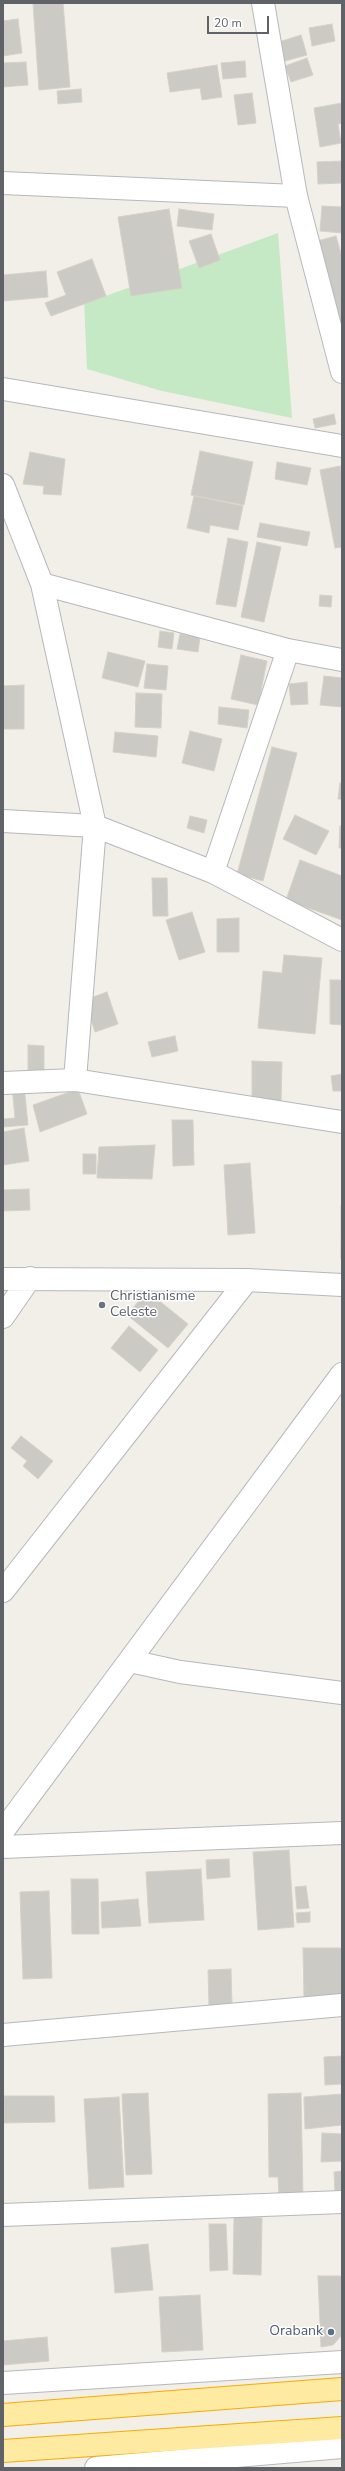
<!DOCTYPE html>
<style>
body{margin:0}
#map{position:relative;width:345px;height:2471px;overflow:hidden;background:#f1efe8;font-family:"Nunito Sans",sans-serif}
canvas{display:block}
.frame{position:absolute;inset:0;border:4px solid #5f6368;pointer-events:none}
.scale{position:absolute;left:207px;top:16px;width:62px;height:18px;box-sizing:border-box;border:2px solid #5f6368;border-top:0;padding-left:5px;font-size:12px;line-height:14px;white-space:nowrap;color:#5f6368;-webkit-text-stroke:3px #fff;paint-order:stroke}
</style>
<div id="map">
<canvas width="345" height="2471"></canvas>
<div class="frame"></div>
<div class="scale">20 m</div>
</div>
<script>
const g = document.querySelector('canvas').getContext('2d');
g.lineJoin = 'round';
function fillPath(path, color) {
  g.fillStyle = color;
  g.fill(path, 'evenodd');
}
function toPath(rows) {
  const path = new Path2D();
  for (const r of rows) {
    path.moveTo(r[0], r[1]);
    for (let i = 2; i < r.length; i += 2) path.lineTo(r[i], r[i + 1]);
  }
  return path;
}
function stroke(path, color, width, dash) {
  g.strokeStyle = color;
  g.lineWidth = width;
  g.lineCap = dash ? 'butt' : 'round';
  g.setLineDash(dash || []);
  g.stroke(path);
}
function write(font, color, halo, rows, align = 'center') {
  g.font = font + ' "Nunito Sans",sans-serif';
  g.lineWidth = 3;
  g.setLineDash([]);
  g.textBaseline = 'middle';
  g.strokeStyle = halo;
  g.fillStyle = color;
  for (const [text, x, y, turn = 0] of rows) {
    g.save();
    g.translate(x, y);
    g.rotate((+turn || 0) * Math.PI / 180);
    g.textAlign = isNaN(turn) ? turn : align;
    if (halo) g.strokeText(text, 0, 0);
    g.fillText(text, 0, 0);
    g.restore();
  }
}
fillPath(toPath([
 [278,233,292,418,162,391,87,369,84,298,106,296]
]), '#c5e8c5');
const building = toPath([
 [33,3,63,3,70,87,39,90,33,3],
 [18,19,22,53,3,56,3,21,18,19],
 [332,24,335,41,312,46,309,28,332,24],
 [301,35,307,55,285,61,279,42,301,35],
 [307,58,313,75,291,82,285,66,307,58],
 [245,61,246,77,223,79,221,63,245,61],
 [26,62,28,85,3,87,3,63,26,62],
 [217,65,222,97,202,100,200,88,170,92,167,73,217,65],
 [81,89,82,102,58,104,57,91,81,89],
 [252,93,256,123,238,125,234,95,252,93],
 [342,103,342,123,338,124,341,143,320,147,314,108,342,103],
 [342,161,342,183,318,184,317,162,342,161],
 [322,206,342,207,342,233,320,231,322,206],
 [169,209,182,288,131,296,118,217,169,209],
 [179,209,214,214,212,230,177,226,179,209],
 [211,234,220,260,199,268,189,241,211,234],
 [336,236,342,257,342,338,317,241,336,236],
 [92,259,106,296,51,316,45,303,66,295,57,272,92,259],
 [46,271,48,297,3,301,3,275,46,271],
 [334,414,336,424,315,428,313,419,334,414],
 [200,451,253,462,244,505,191,495,200,451],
 [30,452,65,459,61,495,43,494,44,486,23,484,30,452],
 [277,462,311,468,307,485,275,479,277,462],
 [340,466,342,477,342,547,335,548,320,470,340,466],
 [194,496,243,506,238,530,210,525,209,533,187,528,194,496],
 [260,523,310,532,307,546,257,537,260,523],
 [228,538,248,542,236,607,216,604,228,538],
 [257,542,281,547,264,622,241,617,257,542],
 [320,595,332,596,331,607,319,606,320,595],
 [160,631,174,633,172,649,158,647,160,631],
 [180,634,200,637,198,652,177,649,180,634],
 [108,652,145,661,138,687,102,678,108,652],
 [241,655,267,661,258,705,231,699,241,655],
 [147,664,168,666,166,690,144,688,147,664],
 [324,676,342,678,342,707,320,705,324,676],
 [307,682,308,704,291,705,289,684,307,682],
 [24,685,24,729,3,729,3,686,24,685],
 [136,693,162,694,161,728,135,727,136,693],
 [219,707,249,710,247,728,218,724,219,707],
 [190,731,222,739,214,771,182,763,190,731],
 [115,732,158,736,156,757,113,752,115,732],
 [272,747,297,753,263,881,237,874,272,747],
 [340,783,342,783,342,799,338,799,340,783],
 [295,815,329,831,316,855,283,839,295,815],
 [190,816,207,820,204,833,187,828,190,816],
 [340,826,342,826,342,848,339,848,340,826],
 [300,860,342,876,342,920,286,900,300,860],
 [152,878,167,878,168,916,153,916,152,878],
 [192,912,205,952,179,960,166,920,192,912],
 [239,918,239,952,217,952,217,919,239,918],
 [284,955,322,958,315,1034,258,1028,263,971,282,973,284,955],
 [330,980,342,980,342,1025,330,1024,330,980],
 [107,992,118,1024,95,1032,85,1000,107,992],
 [175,1036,178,1051,152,1057,148,1042,175,1036],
 [28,1045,44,1046,44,1070,28,1070,28,1045],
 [252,1061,282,1062,281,1102,252,1101,252,1061],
 [342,1074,342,1091,333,1091,331,1076,342,1074],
 [24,1085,28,1125,3,1127,3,1119,15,1118,12,1086,24,1085],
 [78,1089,87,1114,40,1132,33,1105,78,1089],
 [172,1120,193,1120,194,1165,173,1166,172,1120],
 [24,1128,29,1161,3,1165,3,1132,24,1128],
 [155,1145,152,1179,97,1178,99,1147,155,1145],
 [83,1154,96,1154,96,1174,83,1174,83,1154],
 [250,1163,255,1233,228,1235,224,1165,250,1163],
 [29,1189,30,1210,3,1211,3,1190,29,1189],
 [341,1206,342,1206,341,1259,341,1206],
 [147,1291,188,1324,168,1348,127,1315,147,1291],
 [129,1326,158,1350,140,1372,111,1348,129,1326],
 [21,1436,53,1461,38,1479,23,1466,27,1461,11,1448,21,1436],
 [289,1850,294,1927,258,1930,253,1852,289,1850],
 [229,1859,230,1877,207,1879,206,1860,229,1859],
 [201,1869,204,1920,149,1923,146,1872,201,1869],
 [71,1879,98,1879,99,1934,72,1934,71,1879],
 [306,1886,309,1908,297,1909,295,1887,306,1886],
 [49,1891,52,1978,23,1979,20,1892,49,1891],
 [138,1899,141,1926,102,1928,101,1902,138,1899],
 [310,1912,310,1922,297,1923,296,1913,310,1912],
 [303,1948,342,1948,342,1997,304,1998,303,1948],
 [231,1969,232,2005,209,2006,208,1970,231,1969],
 [342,2056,342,2084,325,2085,324,2057,342,2056],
 [148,2093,152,2174,126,2175,122,2094,148,2093],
 [301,2093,303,2198,279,2198,278,2177,269,2177,268,2094,301,2093],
 [342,2094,342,2125,305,2129,304,2097,342,2094],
 [4,2096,54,2096,55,2122,4,2123,4,2096],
 [119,2097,124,2187,89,2189,84,2099,119,2097],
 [322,2133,342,2134,342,2161,321,2162,322,2133],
 [342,2171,342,2191,335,2192,334,2172,342,2171],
 [234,2217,262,2218,261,2275,233,2274,234,2217],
 [209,2224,226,2224,228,2270,210,2271,209,2224],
 [148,2244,153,2290,115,2293,111,2248,148,2244],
 [318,2276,342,2276,342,2335,333,2345,321,2347,318,2276],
 [200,2295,203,2350,162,2352,159,2297,200,2295],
 [47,2337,49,2361,3,2365,3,2341,47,2337]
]);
fillPath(building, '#cccac5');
stroke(building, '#d6d1c6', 1);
const minor = toPath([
 [3,183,296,196],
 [3,389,342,446],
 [3,485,42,584,95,826,75,1080],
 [42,584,288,650,342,660],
 [3,821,95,826,213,872,342,940],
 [213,872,288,650],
 [3,1083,75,1080,342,1122],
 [3,1279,247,1280,342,1285],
 [3,1317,30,1278],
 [3,1591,247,1280],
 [130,1661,180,1672,342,1693],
 [3,1831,342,1374],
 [3,1847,342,1833],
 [3,2035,342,2005],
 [3,2215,342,2202],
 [3,2383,342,2362],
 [96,2468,342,2447]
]);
const secondary = toPath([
 [263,3,296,196,342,372]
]);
const trunk = toPath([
 [3,2415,342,2389],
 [3,2451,342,2428]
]);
stroke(minor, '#b5b8bc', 24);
stroke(secondary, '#b6babf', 24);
stroke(trunk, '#f9ab00', 24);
stroke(minor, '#fff', 22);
stroke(secondary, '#fff', 22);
stroke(trunk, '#feeaa1', 22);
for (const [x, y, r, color] of [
 [102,1305,4,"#6b7280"],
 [331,2332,4,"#5c6f8a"]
]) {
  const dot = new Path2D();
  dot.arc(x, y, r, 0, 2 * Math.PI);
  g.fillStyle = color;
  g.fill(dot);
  stroke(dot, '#fff', 1.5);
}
write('14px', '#5b616d', '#fff', [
 ["Christianisme",110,1297],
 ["Celeste",110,1313]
], 'left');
write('14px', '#4e5e75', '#fff', [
 ["Orabank",323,2332]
], 'right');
</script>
